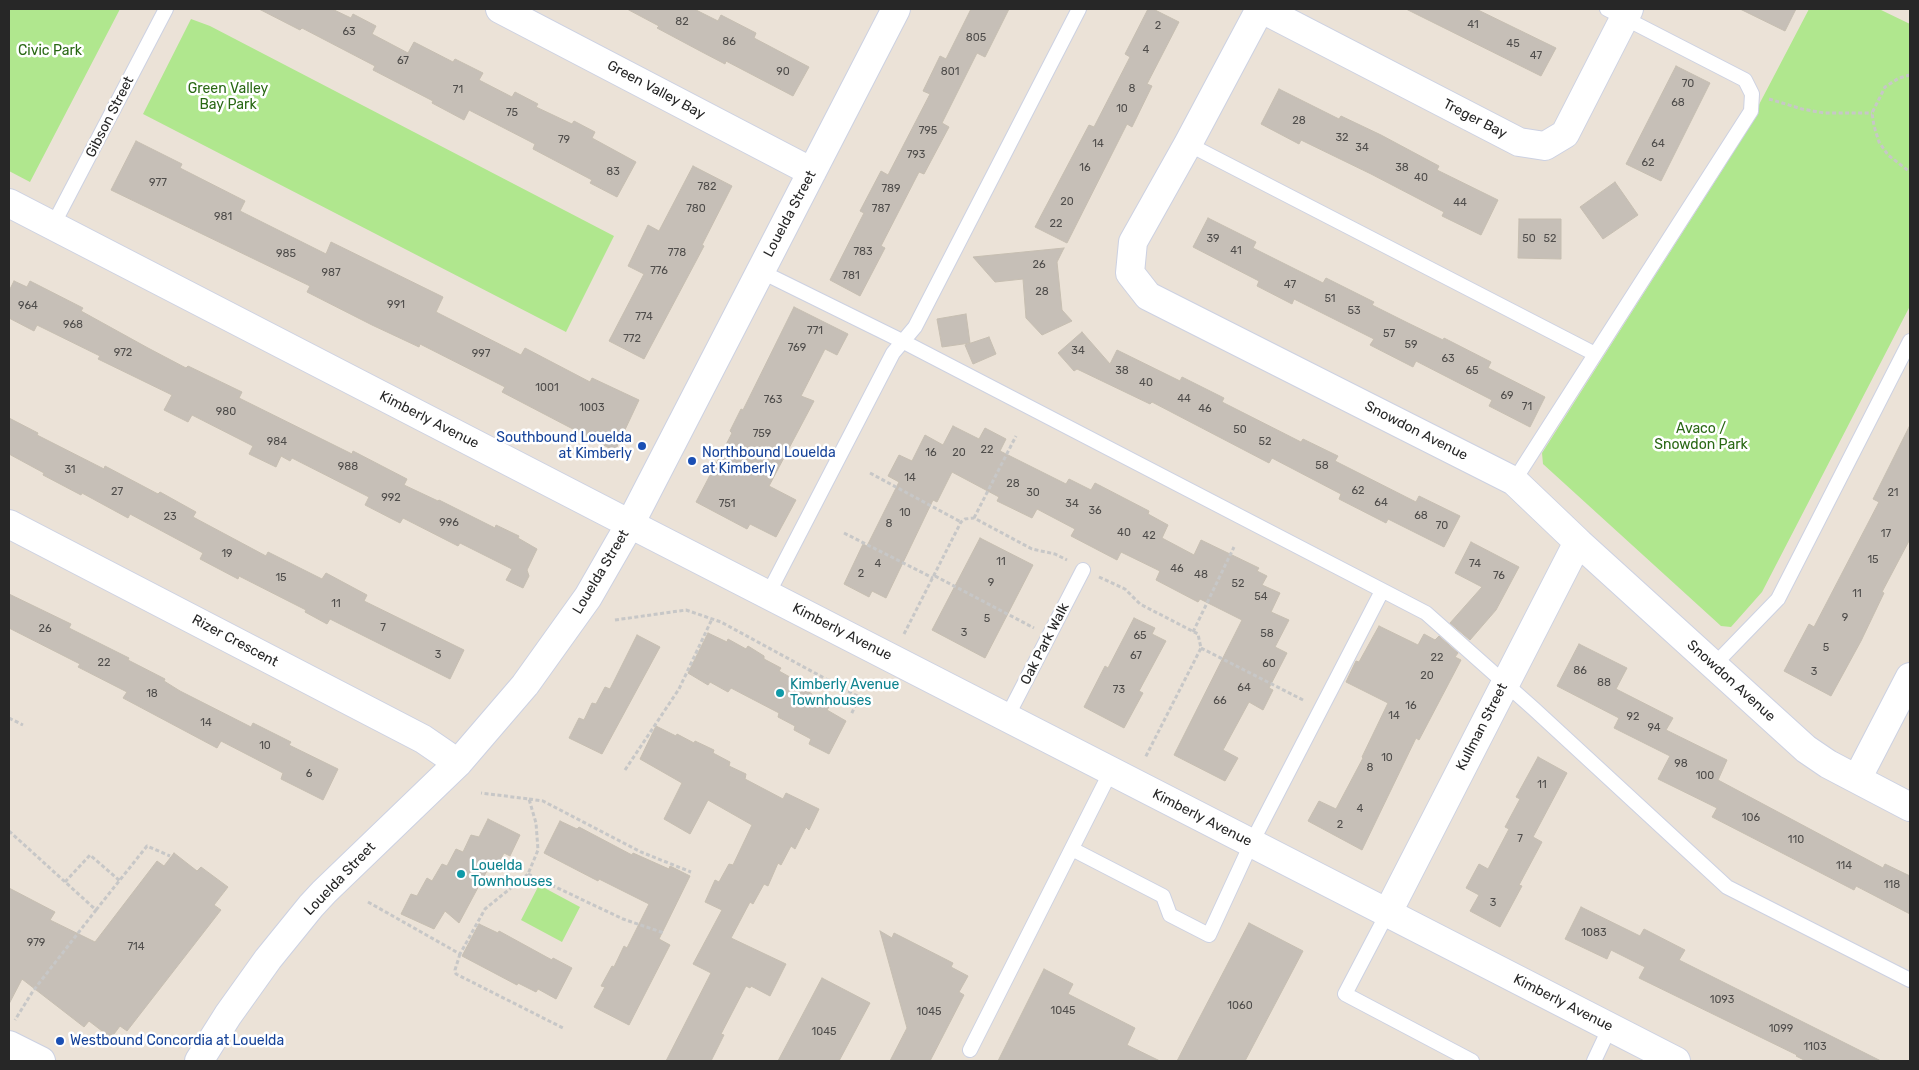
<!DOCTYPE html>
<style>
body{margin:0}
#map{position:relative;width:1919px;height:1070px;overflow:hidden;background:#ebe2d7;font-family:Rubik,sans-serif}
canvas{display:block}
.frame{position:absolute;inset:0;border:10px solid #272727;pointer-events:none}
</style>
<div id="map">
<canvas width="1919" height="1070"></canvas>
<div class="frame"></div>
</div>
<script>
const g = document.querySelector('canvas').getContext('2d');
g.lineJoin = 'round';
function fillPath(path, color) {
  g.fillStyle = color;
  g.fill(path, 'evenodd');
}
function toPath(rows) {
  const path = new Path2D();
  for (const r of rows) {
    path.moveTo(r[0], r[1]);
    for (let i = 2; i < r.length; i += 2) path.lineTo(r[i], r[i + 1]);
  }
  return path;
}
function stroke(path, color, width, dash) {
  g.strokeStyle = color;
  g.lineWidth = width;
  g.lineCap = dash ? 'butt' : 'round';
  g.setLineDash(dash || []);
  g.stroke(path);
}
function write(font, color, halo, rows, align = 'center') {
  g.font = font + ' Rubik,sans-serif';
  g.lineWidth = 5;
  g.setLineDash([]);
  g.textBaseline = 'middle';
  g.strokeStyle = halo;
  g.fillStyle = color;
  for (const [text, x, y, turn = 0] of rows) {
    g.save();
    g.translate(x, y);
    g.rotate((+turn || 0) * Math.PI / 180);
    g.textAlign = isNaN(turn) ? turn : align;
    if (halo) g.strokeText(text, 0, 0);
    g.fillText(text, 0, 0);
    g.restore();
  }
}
fillPath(toPath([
 [9,9,120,9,30,182,9,171],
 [1809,9,1879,9,1910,24,1910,306,1762,592,1731,627,1721,626,1543,464,1542,453,1723,169,1752,118],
 [191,19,210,26,614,236,566,332,143,114],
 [539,885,580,907,562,942,521,920]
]), '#b0e78e');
const building = toPath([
 [259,9,332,9,351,18,353,14,376,26,372,34,408,53,414,42,453,62,455,59,483,73,479,80,512,97,515,92,538,104,536,107,572,124,574,121,595,132,592,138,636,162,617,197,590,183,592,180,533,149,535,144,469,110,464,120,432,103,433,101,373,70,375,66,302,28,300,30,259,9],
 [627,9,694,9,718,21,721,15,756,33,754,38,809,67,793,96,726,61,725,64,702,52,657,28,659,26,627,9],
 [971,9,1009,9,985,57,977,53,942,123,949,127,924,174,919,172,881,246,885,248,860,296,830,280,864,213,860,211,881,171,888,175,930,94,923,91,940,56,946,59,971,9],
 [1148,9,1153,9,1179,22,1147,84,1152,86,1132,127,1127,124,1067,243,1035,227,1089,125,1094,127,1130,57,1125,54,1148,9],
 [1406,9,1476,9,1556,48,1541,76,1406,9],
 [1740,9,1796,9,1785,31,1740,9],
 [1676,66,1710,83,1661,181,1626,164,1676,66],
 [1279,89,1339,119,1341,116,1381,135,1439,166,1437,170,1498,200,1481,235,1442,216,1444,212,1371,174,1301,140,1299,144,1261,124,1279,89],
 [136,141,182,164,180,168,245,201,240,211,326,254,331,242,443,297,436,312,521,355,525,348,590,382,592,378,639,400,615,451,502,392,505,387,420,344,419,347,372,325,307,292,310,286,111,190,136,141],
 [693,166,732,186,702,245,704,246,644,359,609,341,644,274,628,266,648,225,659,231,693,166],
 [1615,182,1638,215,1603,239,1580,207,1615,182],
 [1208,218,1256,242,1253,248,1323,283,1326,278,1374,302,1372,305,1408,323,1443,340,1444,338,1491,362,1488,368,1545,397,1530,427,1489,406,1492,400,1416,361,1413,367,1370,345,1374,339,1294,299,1292,304,1257,286,1259,281,1193,247,1208,218],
 [1519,219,1561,219,1561,259,1518,258,1519,219],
 [1064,248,1057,262,1062,310,1072,321,1042,335,1026,318,1023,279,995,282,973,257,1064,248],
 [14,281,27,287,30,281,83,308,81,311,148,348,186,368,188,366,242,392,239,398,352,454,353,451,407,479,404,485,438,501,439,500,495,528,496,525,519,536,518,538,537,549,527,570,529,576,523,588,506,580,512,569,460,543,458,546,403,518,400,523,365,505,369,497,292,458,290,461,281,456,276,467,249,454,253,446,192,415,188,422,164,410,172,395,98,359,100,356,37,325,34,331,9,318,9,291,14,281],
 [794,307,848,334,837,355,825,349,801,396,814,401,769,486,796,500,776,537,750,524,747,529,696,502,732,433,730,431,741,409,743,410,794,307],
 [966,314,970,343,942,347,937,319,966,314],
 [1082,332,1110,364,1117,350,1180,381,1182,377,1224,398,1222,402,1301,442,1303,439,1338,456,1335,461,1416,502,1419,496,1460,516,1444,547,1388,519,1386,523,1339,499,1341,494,1272,458,1269,463,1152,402,1150,404,1077,369,1074,371,1058,353,1082,332],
 [989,337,996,354,973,364,965,345,989,337],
 [9,418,38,433,37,435,104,469,105,466,158,494,160,492,196,512,193,517,266,556,268,552,322,579,326,573,367,595,364,601,464,650,450,679,330,619,327,624,305,612,306,610,239,576,238,579,200,559,203,553,130,514,128,518,82,493,81,495,43,475,44,473,9,454,9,418],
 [1910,425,1910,539,1882,592,1884,593,1861,641,1831,696,1784,671,1809,624,1814,627,1879,502,1873,499,1910,425],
 [953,426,979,439,985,428,1006,439,1000,451,1066,484,1069,479,1091,490,1095,483,1149,511,1148,514,1168,525,1162,538,1194,555,1201,540,1259,568,1257,571,1267,576,1262,585,1280,593,1271,612,1289,620,1275,647,1287,653,1269,688,1273,690,1263,710,1249,702,1223,750,1238,758,1225,781,1174,755,1242,620,1200,599,1198,602,1156,580,1160,571,1121,552,1117,560,1071,536,1075,529,1037,509,1032,518,997,501,999,497,952,472,937,502,933,500,886,598,872,591,869,597,844,584,863,544,867,546,899,482,888,476,899,455,912,461,925,435,943,445,953,426],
 [980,538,1033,565,985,658,932,630,980,538],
 [1471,542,1519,567,1496,610,1470,640,1450,623,1482,587,1455,573,1471,542],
 [9,594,71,624,69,628,129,658,128,660,165,679,164,681,180,691,251,727,253,723,291,742,289,745,338,769,323,800,281,779,283,773,221,741,217,748,123,698,127,692,78,667,80,664,9,628,9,594],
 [1134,618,1155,628,1152,634,1166,641,1139,691,1143,693,1124,728,1084,707,1105,666,1108,668,1134,618],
 [1379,626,1418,645,1424,634,1435,640,1439,636,1458,653,1455,657,1461,660,1419,740,1416,738,1362,850,1308,821,1319,801,1336,809,1363,758,1362,757,1388,703,1346,682,1356,661,1359,662,1379,626],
 [708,633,727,642,728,639,746,649,748,646,764,656,764,659,781,668,779,671,797,681,796,684,812,694,811,697,829,707,827,710,846,721,829,754,809,744,811,739,794,730,795,726,778,717,779,713,731,688,728,692,710,682,708,685,688,673,708,633],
 [637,635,660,647,602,754,569,738,579,718,584,720,592,703,596,704,605,687,610,689,637,635],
 [1579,644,1627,668,1616,689,1673,718,1666,730,1727,760,1718,780,1883,868,1885,864,1910,876,1910,914,1856,886,1854,890,1712,817,1717,808,1658,779,1670,756,1614,728,1619,718,1557,686,1579,644],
 [656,726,676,736,677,734,694,743,695,741,714,750,713,753,730,762,729,766,746,774,745,779,783,799,786,793,819,809,809,830,806,827,795,849,791,846,781,865,778,863,768,886,764,884,753,904,750,902,731,938,786,964,770,996,751,986,750,988,746,986,721,1034,724,1035,711,1061,666,1061,711,973,693,964,722,910,705,902,715,880,719,882,729,864,733,865,752,825,708,800,690,834,664,819,682,783,640,759,656,726],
 [1538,757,1567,773,1533,837,1542,842,1519,885,1522,886,1500,927,1470,911,1479,895,1466,888,1479,864,1488,869,1509,829,1505,827,1520,799,1516,797,1538,757],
 [488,819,520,835,510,856,504,853,495,870,489,867,459,923,445,911,434,929,401,914,411,894,417,896,427,878,432,881,442,864,447,866,456,849,463,852,471,835,479,837,488,819],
 [560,821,577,829,579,827,632,855,633,853,669,869,670,866,690,876,659,939,670,945,629,1025,594,1007,605,987,601,986,612,966,614,967,624,946,627,948,649,904,599,879,598,881,544,853,560,821],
 [174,853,197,871,201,867,228,887,214,905,221,910,127,1031,120,1026,111,1038,89,1021,84,1027,22,979,9,1004,9,888,55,912,50,920,95,942,157,861,164,866,174,853],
 [1581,907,1640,936,1644,929,1685,950,1679,960,1881,1061,1806,1061,1796,1056,1797,1055,1639,978,1645,967,1611,950,1607,959,1565,939,1581,907],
 [1249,923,1303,951,1245,1061,1177,1061,1249,923],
 [479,924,498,933,499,931,552,960,553,958,572,968,556,999,538,989,536,992,518,983,517,985,462,956,479,924],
 [880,931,892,938,894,933,953,963,951,967,968,976,959,992,964,995,930,1061,890,1061,907,1028,880,931],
 [1044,969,1073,984,1068,994,1135,1028,1127,1045,1160,1061,998,1061,1044,969],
 [822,978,870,1003,839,1061,778,1061,822,978]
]);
fillPath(building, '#c6bfb7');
stroke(building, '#c6beb1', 1);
const lane = toPath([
 [1188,144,1595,354],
 [53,225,166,9],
 [760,271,902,341,1426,613,1534,709,1727,887,1910,980],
 [1514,481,1751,111,1752,94,1745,80,1607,9],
 [768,594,893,353,915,327,1079,9],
 [1714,665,1778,599,1910,341],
 [1007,717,1083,570],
 [1072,849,1163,896,1170,915,1209,935,1251,844,1382,591],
 [1388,912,1345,994,1472,1061],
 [970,1050,1111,771],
 [1594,1061,1610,1027]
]);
const street = toPath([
 [500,9,812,172],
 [1260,9,1188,144,1133,242,1130,273,1148,296,1514,481,1578,542,1806,749,1828,764,1910,807],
 [1262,9,1519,142,1545,146,1565,134,1629,9],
 [9,203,630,524,1676,1061],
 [9,524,423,739,458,763],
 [1857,779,1910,677],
 [1388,912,1578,542],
 [199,1061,228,1015,268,959,311,906,324,892,458,763,525,685,588,597,630,524,896,9]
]);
const secondary = toPath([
 [9,1045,41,1061]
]);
stroke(lane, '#ccd1e2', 16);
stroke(street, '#ccd1e2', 30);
stroke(secondary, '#ccd1e2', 30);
stroke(toPath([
 [1910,75,1899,78,1885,87,1872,113,1874,126,1879,142,1888,155,1910,172],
 [1769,99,1802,109,1824,113,1872,113],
 [870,473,961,522],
 [974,518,1016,436],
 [844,533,933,578],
 [935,576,1034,628],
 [1099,577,1125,589,1140,604,1198,634,1199,639,1201,648,1145,758],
 [615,620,686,610,721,622,859,697,851,715],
 [1193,632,1234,547],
 [904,634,961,522,965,519,974,518,1032,549,1055,554,1067,560],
 [1201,648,1305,701],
 [9,718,23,725],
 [625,770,679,689,712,619],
 [529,799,543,801,641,852,691,872],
 [9,831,96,910,33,991,15,1020],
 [528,874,623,919,664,933],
 [65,882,90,855,120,881],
 [368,902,460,954,485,909,528,874,538,850,536,823,529,799,481,793],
 [96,910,147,846,170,856],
 [460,954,455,970,456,974,563,1028]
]), '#c7c7c7', 3, [4, 2.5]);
stroke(lane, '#fff', 14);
stroke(street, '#fff', 28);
stroke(secondary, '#fff', 28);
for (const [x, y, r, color] of [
 [642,446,5,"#1a4fb4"],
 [692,461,5,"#1a4fb4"],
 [780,693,5,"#0f9aa8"],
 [461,874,5,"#0f9aa8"],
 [60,1041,5,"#1a4fb4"]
]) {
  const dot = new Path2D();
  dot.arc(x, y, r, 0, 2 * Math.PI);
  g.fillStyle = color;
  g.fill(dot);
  stroke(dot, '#fff', 2);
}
write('11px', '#4f4d4b', null, [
 ["82",682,22],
 ["41",1473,25],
 ["2",1158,26],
 ["63",349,32],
 ["805",976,38],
 ["86",729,42],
 ["45",1513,44],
 ["4",1146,50],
 ["47",1536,56],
 ["67",403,61],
 ["90",783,72],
 ["801",950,72],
 ["70",1688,84],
 ["8",1132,89],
 ["71",458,90],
 ["68",1678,103],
 ["10",1122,109],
 ["75",512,113],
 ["28",1299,121],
 ["795",928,131],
 ["32",1342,138],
 ["79",564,140],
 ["14",1098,144],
 ["64",1658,144],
 ["34",1362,148],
 ["793",916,155],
 ["62",1648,163],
 ["16",1085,168],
 ["38",1402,168],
 ["83",613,172],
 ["40",1421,178],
 ["977",158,183],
 ["782",707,187],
 ["789",891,189],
 ["20",1067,202],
 ["44",1460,203],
 ["780",696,209],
 ["787",881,209],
 ["981",223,217],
 ["22",1056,224],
 ["39",1213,239],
 ["50",1529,239],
 ["52",1550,239],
 ["41",1236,251],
 ["783",863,252],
 ["778",677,253],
 ["985",286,254],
 ["26",1039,265],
 ["776",659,271],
 ["987",331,273],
 ["781",851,276],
 ["47",1290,285],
 ["28",1042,292],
 ["51",1330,299],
 ["991",396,305],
 ["964",28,306],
 ["53",1354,311],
 ["774",644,317],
 ["968",73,325],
 ["771",815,331],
 ["57",1389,334],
 ["772",632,339],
 ["59",1411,345],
 ["769",797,348],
 ["34",1078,351],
 ["972",123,353],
 ["997",481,354],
 ["63",1448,359],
 ["38",1122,371],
 ["65",1472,371],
 ["40",1146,383],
 ["1001",547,388],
 ["69",1507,396],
 ["44",1184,399],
 ["763",773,400],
 ["71",1527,407],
 ["1003",592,408],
 ["46",1205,409],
 ["980",226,412],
 ["50",1240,430],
 ["759",762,434],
 ["984",277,442],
 ["52",1265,442],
 ["22",987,450],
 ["16",931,453],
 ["20",959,453],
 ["58",1322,466],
 ["988",348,467],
 ["31",70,470],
 ["14",910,478],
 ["28",1013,484],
 ["62",1358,491],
 ["27",117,492],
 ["30",1033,493],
 ["21",1893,493],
 ["992",391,498],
 ["64",1381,503],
 ["751",727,504],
 ["34",1072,504],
 ["36",1095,511],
 ["10",905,513],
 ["68",1421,516],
 ["23",170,517],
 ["996",449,523],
 ["8",889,524],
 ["70",1442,526],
 ["40",1124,533],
 ["17",1886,534],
 ["42",1149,536],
 ["19",227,554],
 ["15",1873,560],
 ["11",1001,562],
 ["4",878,564],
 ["74",1475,564],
 ["46",1177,569],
 ["2",861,574],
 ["48",1201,575],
 ["76",1499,576],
 ["15",281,578],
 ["9",991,583],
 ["52",1238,584],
 ["11",1857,594],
 ["54",1261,597],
 ["11",336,604],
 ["9",1845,618],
 ["5",987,619],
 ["7",383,628],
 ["26",45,629],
 ["3",964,633],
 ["58",1267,634],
 ["65",1140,636],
 ["5",1826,648],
 ["3",438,655],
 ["67",1136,656],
 ["22",1437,658],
 ["22",104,663],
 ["60",1269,664],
 ["86",1580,671],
 ["3",1814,672],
 ["20",1427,676],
 ["88",1604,683],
 ["64",1244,688],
 ["73",1119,690],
 ["18",152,694],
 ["66",1220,701],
 ["16",1411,706],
 ["14",1394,716],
 ["92",1633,717],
 ["14",206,723],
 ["94",1654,728],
 ["10",265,746],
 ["10",1387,758],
 ["98",1681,764],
 ["8",1370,768],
 ["6",309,774],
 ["100",1705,776],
 ["11",1542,785],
 ["4",1360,809],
 ["106",1751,818],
 ["2",1340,825],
 ["7",1520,839],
 ["110",1796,840],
 ["114",1844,866],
 ["118",1892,885],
 ["3",1493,903],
 ["1083",1594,933],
 ["979",36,943],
 ["714",136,947],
 ["1093",1722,1000],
 ["1060",1240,1006],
 ["1045",1063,1011],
 ["1045",929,1012],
 ["1099",1781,1029],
 ["1045",824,1032],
 ["1103",1815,1047]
]);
write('14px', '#296814', '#fff', [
 ["Civic Park",50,51],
 ["Green Valley",228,89],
 ["Bay Park",228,105],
 ["Avaco /",1701,429],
 ["Snowdon Park",1701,445]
]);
write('14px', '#272727', '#fff', [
 ["Green Valley Bay",656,90,28],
 ["Gibson Street",110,117,-63],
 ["Treger Bay",1475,119,27],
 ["Louelda Street",790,214,-62],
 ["Kimberly Avenue",429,420,27],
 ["Snowdon Avenue",1416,431,27],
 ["Louelda Street",601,572,-59],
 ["Kimberly Avenue",842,632,27],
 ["Rizer Crescent",235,641,28],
 ["Oak Park Walk",1045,644,-63],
 ["Snowdon Avenue",1731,681,42],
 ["Kullman Street",1482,727,-63],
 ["Kimberly Avenue",1202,818,27],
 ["Louelda Street",340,879,-46],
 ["Kimberly Avenue",1563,1003,27]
]);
write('14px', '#164399', '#fff', [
 ["Southbound Louelda",632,438,"right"],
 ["at Kimberly",632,454,"right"],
 ["Northbound Louelda",702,453],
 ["at Kimberly",702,469],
 ["Westbound Concordia at Louelda",70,1041]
], 'left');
write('14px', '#0d838f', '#fff', [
 ["Kimberly Avenue",790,685],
 ["Townhouses",790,701],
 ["Louelda",471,866],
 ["Townhouses",471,882]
], 'left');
</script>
